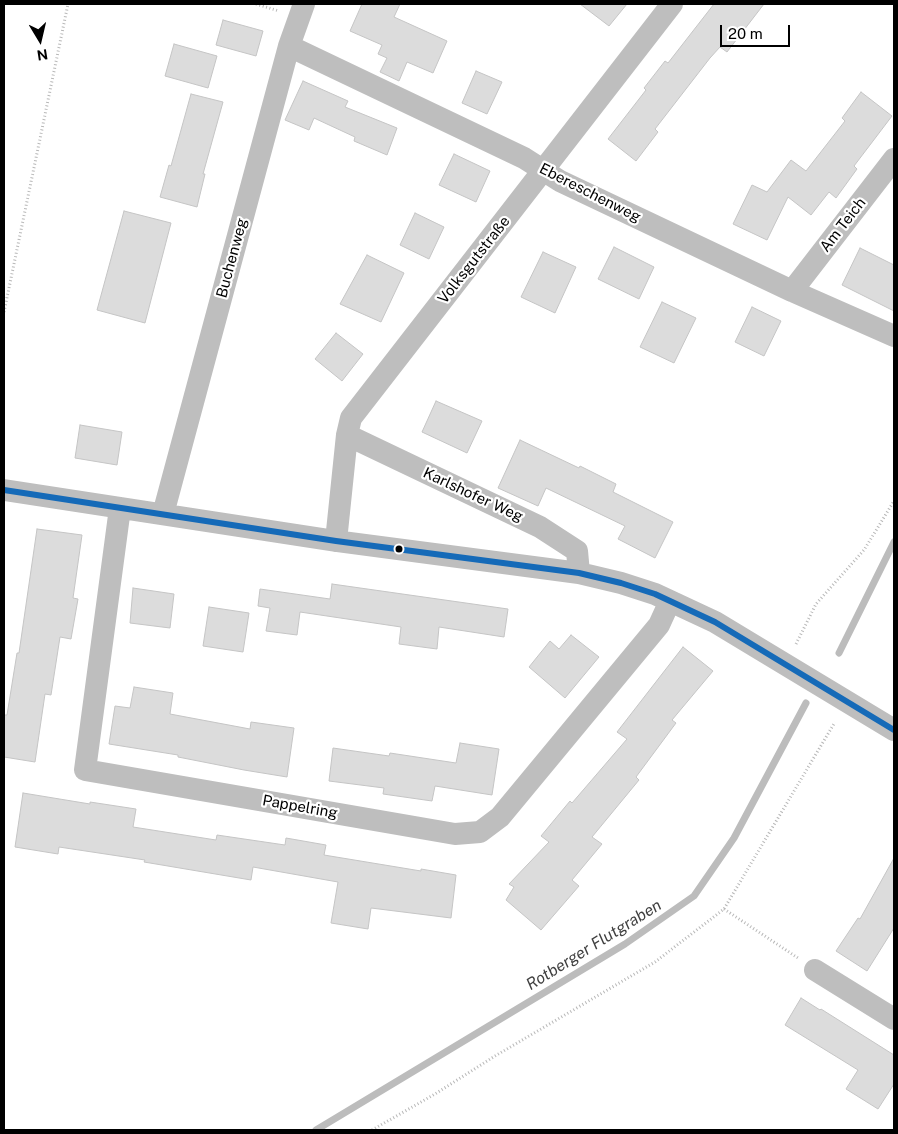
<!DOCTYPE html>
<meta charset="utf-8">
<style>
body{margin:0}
#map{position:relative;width:898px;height:1134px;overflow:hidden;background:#fff;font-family:"Public Sans",sans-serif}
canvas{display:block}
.frame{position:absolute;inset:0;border:5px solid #000;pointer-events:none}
.north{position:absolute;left:15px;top:15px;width:50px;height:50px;-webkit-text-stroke:4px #fff;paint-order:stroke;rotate:171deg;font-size:14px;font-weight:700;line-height:20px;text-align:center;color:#000}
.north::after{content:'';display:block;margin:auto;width:18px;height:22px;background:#000;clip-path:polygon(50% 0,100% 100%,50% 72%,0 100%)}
.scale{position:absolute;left:720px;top:25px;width:70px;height:22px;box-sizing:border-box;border:2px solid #000;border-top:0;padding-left:6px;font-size:15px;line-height:18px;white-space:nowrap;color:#000;-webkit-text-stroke:4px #fff;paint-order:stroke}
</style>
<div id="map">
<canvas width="898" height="1134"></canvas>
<div class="frame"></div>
<div class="north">N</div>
<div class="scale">20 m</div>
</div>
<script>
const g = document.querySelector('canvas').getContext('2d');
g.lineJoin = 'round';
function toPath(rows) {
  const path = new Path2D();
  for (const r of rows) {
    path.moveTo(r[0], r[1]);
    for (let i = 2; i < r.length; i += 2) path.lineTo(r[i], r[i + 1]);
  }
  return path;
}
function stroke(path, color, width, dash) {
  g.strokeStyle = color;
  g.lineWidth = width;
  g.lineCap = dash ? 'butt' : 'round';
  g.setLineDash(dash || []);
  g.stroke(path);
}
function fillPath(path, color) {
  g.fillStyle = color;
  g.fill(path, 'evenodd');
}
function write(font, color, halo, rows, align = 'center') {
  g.font = font + ' "Public Sans",sans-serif';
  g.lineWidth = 4.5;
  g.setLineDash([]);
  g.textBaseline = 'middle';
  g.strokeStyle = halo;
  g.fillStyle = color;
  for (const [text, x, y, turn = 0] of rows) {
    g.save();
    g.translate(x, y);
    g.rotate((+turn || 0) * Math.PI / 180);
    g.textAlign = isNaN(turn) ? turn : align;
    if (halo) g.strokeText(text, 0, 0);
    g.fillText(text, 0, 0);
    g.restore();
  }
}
stroke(toPath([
 [839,653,894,542],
 [316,1130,625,944,694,896,734,838,806,703]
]), '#bcbcbc', 7);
const building = toPath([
 [362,4,400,4,394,17,447,41,433,73,407,62,399,81,380,72,387,58,378,54,382,45,350,31,362,4],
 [580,4,627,4,609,26,580,4],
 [714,4,764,4,727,52,720,47,710,58,655,129,658,132,636,161,608,139,646,90,644,88,665,61,668,63,714,4],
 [223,20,263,31,256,56,216,45,223,20],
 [174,44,217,56,208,88,165,76,174,44],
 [476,71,502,82,487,114,462,103,476,71],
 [303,81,348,101,345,107,397,128,387,155,354,141,355,137,314,118,309,130,285,120,303,81],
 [861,92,892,116,854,166,857,169,836,198,829,192,811,215,788,197,767,240,733,224,752,185,767,192,791,160,806,171,845,121,842,118,861,92],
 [191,94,223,102,203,174,205,174,197,207,160,197,169,165,171,166,191,94],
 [454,154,490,171,476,202,439,185,454,154],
 [124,211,171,223,145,323,97,310,124,211],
 [415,213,444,227,429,259,400,245,415,213],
 [614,247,654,267,639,299,598,279,614,247],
 [860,248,894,265,894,311,842,285,860,248],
 [543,252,576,267,555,313,521,297,543,252],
 [367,255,404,273,381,322,340,304,367,255],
 [662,302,696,318,674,363,640,347,662,302],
 [752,307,781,321,764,356,735,342,752,307],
 [336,333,363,354,342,381,315,359,336,333],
 [436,401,482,421,467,453,422,432,436,401],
 [80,425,122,432,117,465,75,458,80,425],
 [520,440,579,468,580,466,616,484,613,492,673,522,655,558,618,539,625,526,546,488,538,506,498,488,520,440],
 [37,529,82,535,73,598,78,599,71,639,60,637,51,695,45,694,35,762,4,757,4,715,7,715,17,653,19,653,37,529],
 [332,584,508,609,504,637,439,627,437,649,399,644,401,627,300,612,297,635,266,631,270,608,258,606,260,589,330,599,332,584],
 [133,588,174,594,170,628,130,623,133,588],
 [209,607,249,613,243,652,203,646,209,607],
 [571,635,599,657,565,698,529,667,550,641,559,649,571,635],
 [683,647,713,671,672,720,676,723,636,777,639,780,592,837,602,844,572,880,579,886,541,930,506,900,514,887,509,884,549,842,541,836,570,801,572,803,627,739,617,732,683,647],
 [134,687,173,693,170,714,250,729,251,722,294,728,287,777,244,770,178,757,178,755,109,744,115,706,130,708,134,687],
 [460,743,499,749,492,795,435,786,432,801,383,794,384,788,329,781,333,748,389,756,390,753,456,763,460,743],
 [23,793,90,804,90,802,136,809,133,827,216,840,217,835,285,845,286,838,326,845,324,855,421,871,421,869,456,875,451,918,371,908,368,929,331,923,338,882,253,867,251,880,144,862,145,860,59,847,58,854,15,847,23,793],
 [894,858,894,928,867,971,836,951,858,918,860,919,894,858],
 [801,998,820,1010,821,1009,894,1055,894,1084,878,1109,846,1089,858,1070,785,1025,801,998]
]);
fillPath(building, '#dcdcdc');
stroke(building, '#c5c5c5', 1);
stroke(toPath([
 [256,4,279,11],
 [4,312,68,4],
 [796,644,816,604,864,550,894,501],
 [724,909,798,958],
 [372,1130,435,1094,495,1056,655,962,724,909,835,722]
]), '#b8b8b8', 3, [1, 2.5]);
stroke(toPath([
 [289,46,524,158,560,181,792,291,894,336],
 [792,291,894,159],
 [347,435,540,527,577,551,579,573],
 [4,490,336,541,579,573,621,583,655,594,715,622,894,730],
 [120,508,85,770,455,834,480,832,500,817,659,625,670,601],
 [163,514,289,46,304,4],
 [336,541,347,435,351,418,672,4],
 [815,970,894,1019]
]), '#bebebe', 22);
stroke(toPath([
 [4,490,336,541,579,573,621,583,655,594,715,622,894,730]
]), '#156ab8', 6);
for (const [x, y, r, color] of [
 [399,549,4.5,"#000"]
]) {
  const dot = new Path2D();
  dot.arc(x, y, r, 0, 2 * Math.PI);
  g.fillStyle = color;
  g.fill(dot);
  stroke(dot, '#fff', 2);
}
write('15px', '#000', '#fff', [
 ["Ebereschenweg",590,193,27],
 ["Am Teich",843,225,-52],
 ["Buchenweg",232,258,-75],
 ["Volksgutstraße",474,260,-52],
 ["Karlshofer Weg",473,495,25],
 ["Pappelring",300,807,10]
]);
write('italic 16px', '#404040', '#fff', [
 ["Rotberger Flutgraben",594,945,-32]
]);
</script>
